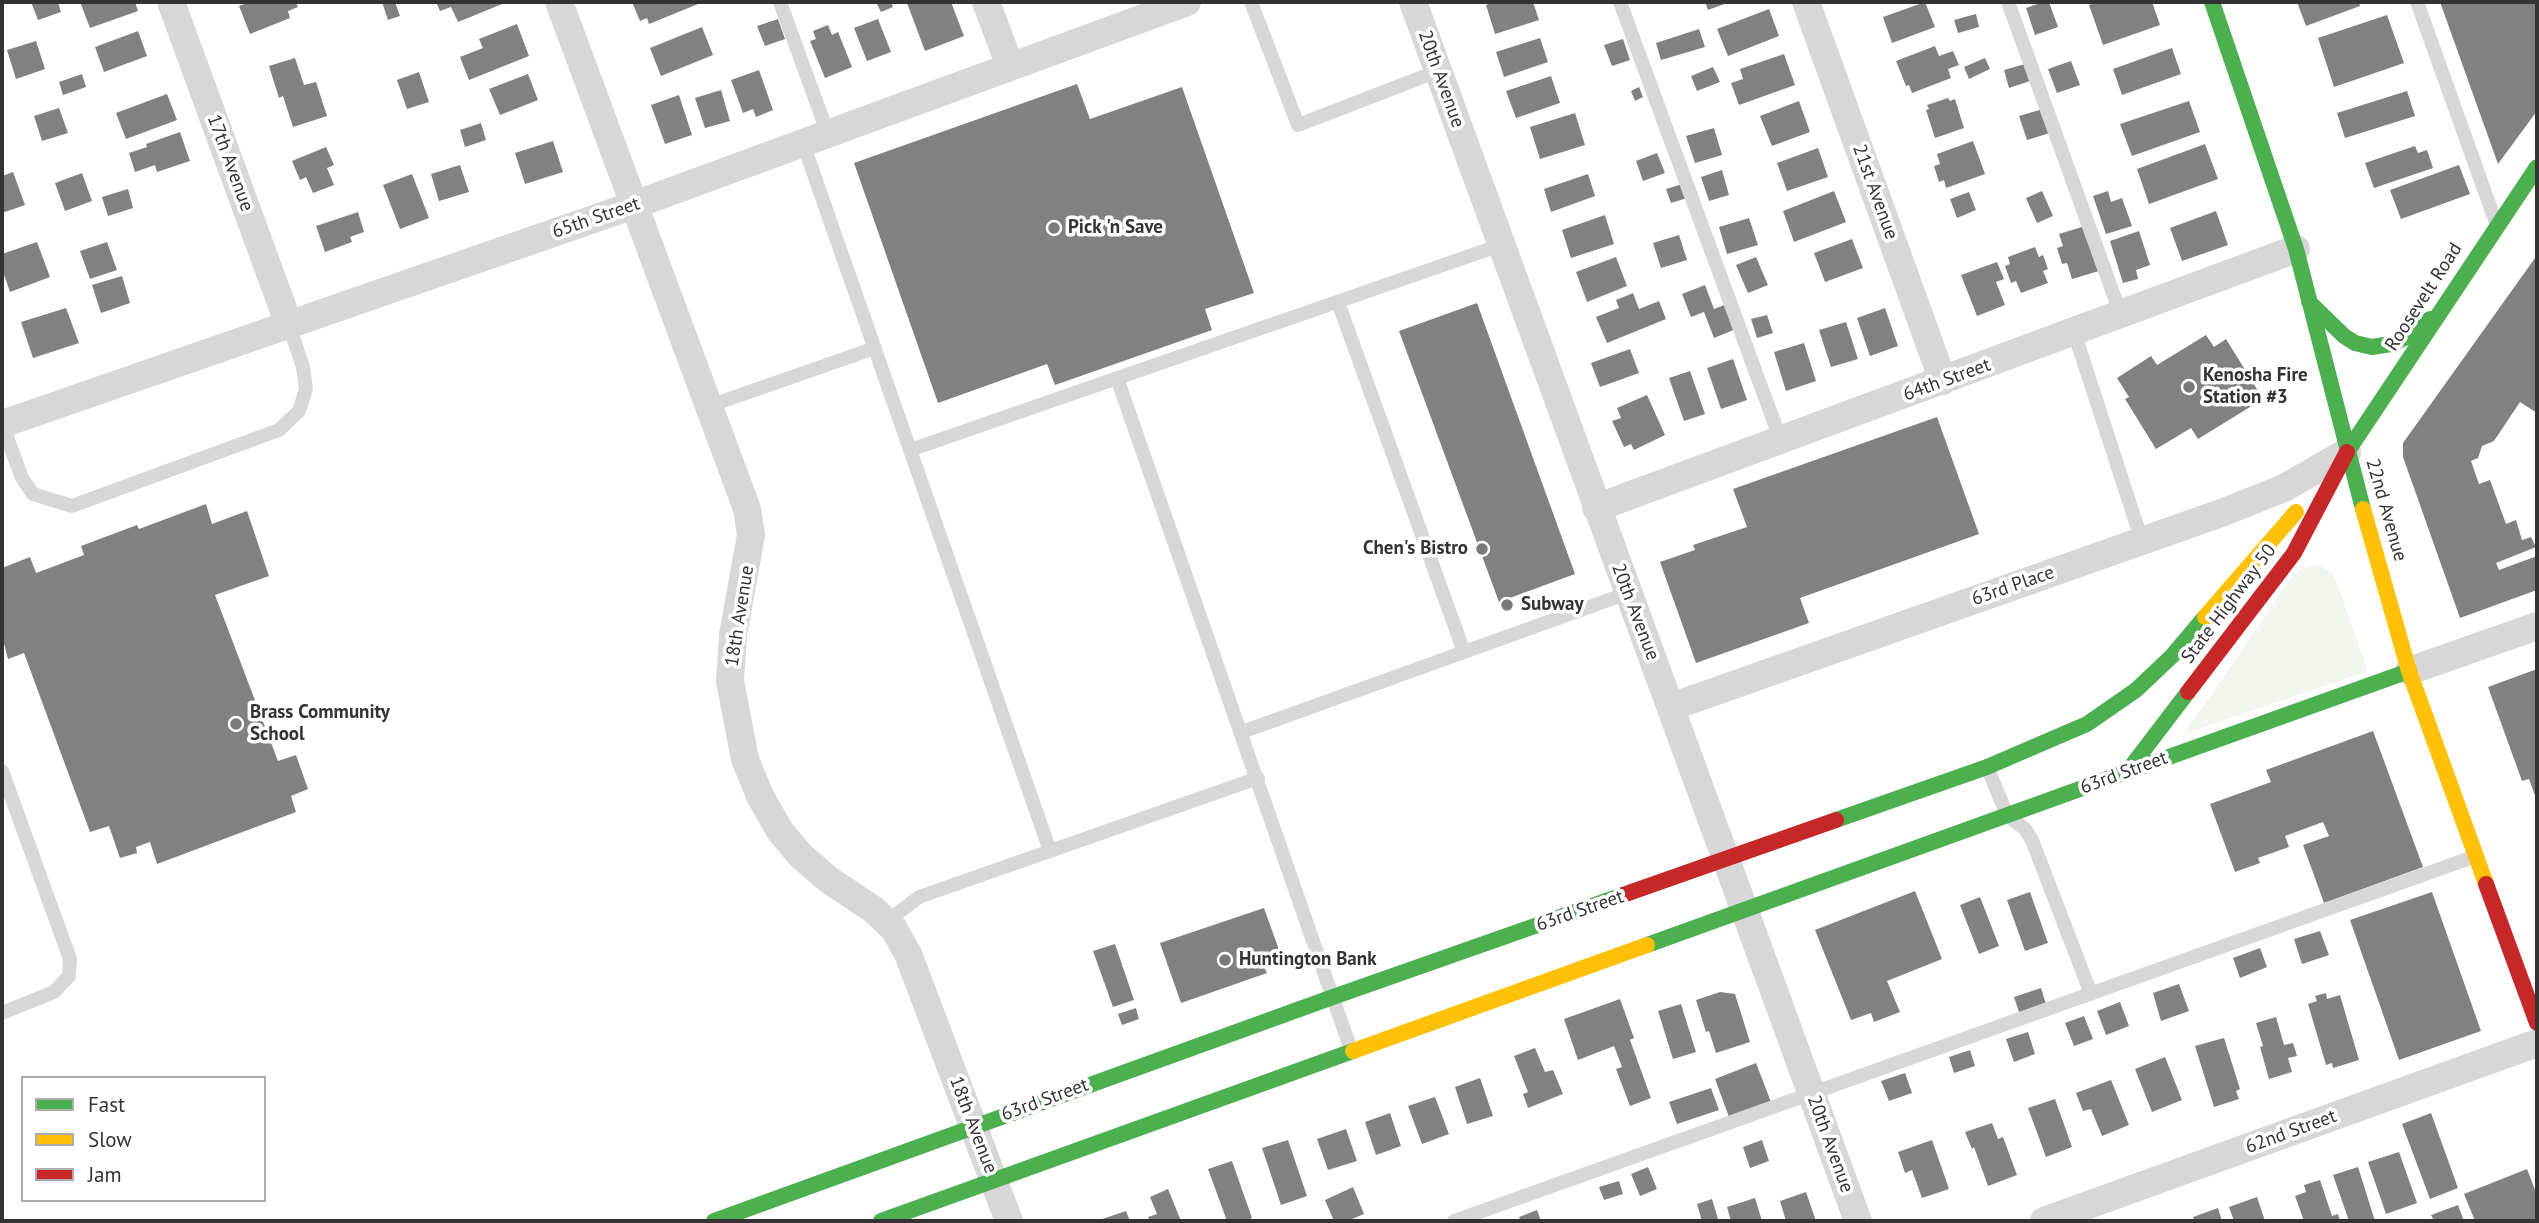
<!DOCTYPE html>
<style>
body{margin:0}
#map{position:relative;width:2539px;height:1223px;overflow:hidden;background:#fff;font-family:"PT Sans",sans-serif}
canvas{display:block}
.frame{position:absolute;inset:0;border:4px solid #333;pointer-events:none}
.legend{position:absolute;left:21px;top:1076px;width:245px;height:126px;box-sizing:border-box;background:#fff;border:2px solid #adadad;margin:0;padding:9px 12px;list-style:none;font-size:21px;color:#333}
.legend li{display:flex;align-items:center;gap:14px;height:35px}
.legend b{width:35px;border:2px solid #adadad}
</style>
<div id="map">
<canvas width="2539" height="1223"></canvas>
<div class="frame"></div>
<ul class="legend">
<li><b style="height:9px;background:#4caf50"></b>Fast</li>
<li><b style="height:9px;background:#ffc107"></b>Slow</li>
<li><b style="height:9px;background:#c62828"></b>Jam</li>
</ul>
</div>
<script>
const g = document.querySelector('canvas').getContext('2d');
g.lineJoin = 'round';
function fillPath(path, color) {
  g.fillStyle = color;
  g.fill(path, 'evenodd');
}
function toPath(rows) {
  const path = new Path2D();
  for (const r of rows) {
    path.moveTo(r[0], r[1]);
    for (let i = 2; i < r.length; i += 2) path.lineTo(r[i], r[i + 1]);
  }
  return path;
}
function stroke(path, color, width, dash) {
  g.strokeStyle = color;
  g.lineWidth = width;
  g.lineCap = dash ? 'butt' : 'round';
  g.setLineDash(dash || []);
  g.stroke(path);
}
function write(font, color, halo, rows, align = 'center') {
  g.font = font + ' "PT Sans",sans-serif';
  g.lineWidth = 7;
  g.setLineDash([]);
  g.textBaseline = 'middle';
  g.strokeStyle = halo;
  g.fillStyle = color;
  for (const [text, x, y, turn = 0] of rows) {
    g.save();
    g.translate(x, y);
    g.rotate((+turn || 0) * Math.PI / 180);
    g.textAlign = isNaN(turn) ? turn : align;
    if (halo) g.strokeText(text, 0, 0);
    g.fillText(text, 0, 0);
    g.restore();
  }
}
fillPath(toPath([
 [2311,566,2321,566,2332,573,2335,578,2368,671,2184,734,2293,575,2303,568]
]), '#f1f5ed');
fillPath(toPath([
 [31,2,58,2,61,12,38,20],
 [80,2,135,2,138,11,90,28],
 [250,2,296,2,298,7,288,11,290,18,250,34,239,6],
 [382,2,395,2,400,16,388,20],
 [436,2,507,2,458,22,451,7,440,11],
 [632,2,703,2,649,24,647,18,640,21],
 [876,2,891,2,893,7,881,12],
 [911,2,951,2,964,36,925,51,907,3],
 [1494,2,1533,2,1539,20,1495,34,1486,5],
 [1705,2,1730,2,1708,10],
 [1925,2,1935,27,1892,43,1883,17],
 [2043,2,2049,2,2058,27,2035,35,2026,8],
 [2098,2,2152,2,2160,25,2103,45,2089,5],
 [2297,2,2359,2,2360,6,2306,26],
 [2440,2,2537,2,2537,111,2498,164],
 [1769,9,1779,36,1728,56,1717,29],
 [1976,14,1979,27,1958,33,1954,20],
 [2387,15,2404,63,2334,87,2318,38],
 [778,19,785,39,765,46,757,26],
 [878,19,891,52,867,61,854,28],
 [517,24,529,56,469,80,460,57,483,48,479,39],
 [828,25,832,35,838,32,852,67,825,78,810,41,816,39,813,31],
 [702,27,713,55,661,76,650,48],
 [1699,29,1705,47,1661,60,1656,43],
 [138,31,147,56,104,72,95,47],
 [1540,38,1548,62,1504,77,1496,52],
 [1623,39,1630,60,1612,66,1604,45],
 [36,41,45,69,16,79,7,50],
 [1935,46,1939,56,1953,51,1959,65,1948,69,1951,78,1912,93,1909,85,1906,86,1896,61],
 [2172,48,2181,74,2122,95,2113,69],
 [1784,54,1795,85,1739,105,1731,83,1743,79,1740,69],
 [295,58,304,85,316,82,327,116,293,127,283,96,279,98,269,66],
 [1985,58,1990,69,1969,79,1964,67],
 [2071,61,2080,85,2057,93,2048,69],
 [2025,64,2030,81,2009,88,2004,70],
 [1713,67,1720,82,1697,91,1691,76],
 [759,70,773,110,756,117,753,109,743,113,731,80],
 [419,72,429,102,407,109,397,80],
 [82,74,86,87,63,95,59,82],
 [528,74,538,100,500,115,489,89],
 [1551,76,1560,103,1516,118,1506,91],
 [1077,84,1090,119,1182,87,1254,293,1205,309,1212,330,1055,385,1047,364,938,403,854,163],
 [1639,87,1643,97,1635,101,1631,91],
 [721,90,730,121,705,128,695,98],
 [2407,91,2415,116,2345,138,2337,113],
 [167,94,177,120,126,139,116,113],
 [679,95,692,135,665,144,651,105],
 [1948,98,1950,101,1955,99,1964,128,1935,138,1926,110,1929,109,1927,105],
 [1799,101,1810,132,1772,146,1760,116],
 [2189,101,2200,132,2132,156,2120,124],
 [59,108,68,133,42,141,34,116],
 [2043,109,2050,133,2027,140,2019,116],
 [1575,113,1585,145,1540,159,1530,127],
 [481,123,486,140,465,147,460,130],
 [1714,128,1722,155,1695,163,1686,136],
 [180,132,190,161,157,172,155,165,135,172,129,153,147,147,146,144],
 [553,141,563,172,525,184,515,153],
 [1973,141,1985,174,1946,188,1944,180,1939,182,1934,166,1940,164,1937,154],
 [2205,144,2218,179,2149,204,2137,169],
 [2415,146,2418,153,2427,150,2433,168,2374,188,2365,163],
 [326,147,334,165,327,168,334,185,313,193,306,177,300,180,292,161],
 [1818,148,1828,177,1787,191,1777,163],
 [1657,153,1665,173,1643,181,1636,161],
 [460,165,469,192,439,201,431,174],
 [2459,165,2470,194,2401,219,2390,190],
 [1722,170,1729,195,1709,201,1701,177],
 [13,172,25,205,2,213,2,176],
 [82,173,92,201,65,211,55,183],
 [412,174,429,218,400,229,383,185],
 [1588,174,1595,196,1551,212,1544,189],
 [1682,184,1687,198,1671,203,1666,189],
 [128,189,133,208,108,216,102,197],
 [1834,191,1846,222,1794,242,1783,211],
 [2042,191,2053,216,2037,223,2026,198],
 [2108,191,2111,202,2122,198,2132,226,2106,234,2093,196],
 [1969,192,1976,210,1957,218,1950,199],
 [2216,211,2228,245,2182,261,2170,228],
 [358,212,364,232,350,237,352,242,325,252,316,226],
 [1605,215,1614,244,1571,258,1562,230],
 [1749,218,1758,245,1727,254,1719,227],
 [2085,226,2099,271,2072,279,2067,263,2062,264,2057,248,2063,246,2059,234],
 [2139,231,2150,265,2136,270,2138,279,2123,283,2110,241],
 [1679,235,1687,260,1661,268,1653,243],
 [1852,239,1863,268,1825,282,1814,253],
 [37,242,50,277,10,292,2,269,2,254],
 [107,242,117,270,90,279,80,251],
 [2035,247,2039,257,2043,255,2048,269,2043,271,2048,283,2021,293,2016,281,2011,283,2005,266,2010,264,2008,257],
 [1616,257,1627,286,1587,302,1576,272],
 [1756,257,1768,285,1748,293,1736,265],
 [2535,258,2537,260,2537,413,2520,402,2494,441,2482,446,2478,458,2471,461,2479,484,2490,480,2506,524,2516,520,2522,540,2531,537,2536,547,2496,563,2499,570,2537,556,2537,590,2460,618,2403,457,2403,443],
 [1997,262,2004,279,1996,282,2005,305,1977,316,1961,275],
 [122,276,130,303,101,313,92,285],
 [1705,285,1714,309,1727,304,1736,329,1714,338,1704,312,1691,317,1682,294],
 [1633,293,1639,309,1659,301,1666,319,1607,343,1596,317,1619,308,1616,300],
 [1477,303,1575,574,1499,602,1399,331],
 [66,308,79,343,33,358,21,322],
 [1885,308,1898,346,1870,356,1857,318],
 [1767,315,1773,333,1757,338,1751,319],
 [1846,322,1858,359,1831,367,1819,330],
 [2206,335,2214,347,2226,339,2263,399,2198,439,2191,428,2156,449,2125,399,2129,397,2117,378,2151,356,2157,365],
 [1804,343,1816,381,1786,391,1774,352],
 [1630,349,1639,373,1600,387,1591,363],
 [1733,359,1747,400,1721,409,1707,368],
 [1690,371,1705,414,1684,421,1669,378],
 [1647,395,1665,435,1634,450,1631,444,1624,447,1612,421,1621,418,1617,408],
 [1937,417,1979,534,1800,598,1809,623,1696,663,1660,562,1695,550,1693,545,1747,527,1733,489],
 [206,504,212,524,247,511,269,576,215,595,278,761,296,755,308,789,291,796,296,812,157,864,150,842,136,847,137,853,120,858,109,826,90,832,24,653,8,659,2,636,2,568,30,557,36,573,84,555,81,546,137,525,139,529],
 [2537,669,2537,801,2529,779,2522,781,2488,687],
 [2373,731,2423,867,2324,903,2303,845,2329,836,2323,822,2285,836,2289,847,2258,858,2260,863,2235,872,2210,804,2271,782,2266,770],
 [1915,891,1942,959,1887,981,1900,1012,1874,1022,1871,1013,1851,1020,1815,930],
 [2030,892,2048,943,2025,951,2007,900],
 [2432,892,2481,1031,2399,1060,2350,920],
 [1980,897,1999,946,1979,954,1960,905],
 [1264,908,1283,961,1264,967,1267,973,1181,1003,1160,943],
 [2320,931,2329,955,2302,964,2294,939],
 [1115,944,1134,1000,1113,1007,1093,951],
 [2260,948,2267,967,2240,978,2233,958],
 [2179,984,2189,1011,2161,1021,2153,993],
 [2041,988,2046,1004,2019,1012,2014,997],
 [1720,992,1735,994,1750,1042,1716,1053,1709,1031,1706,1032,1696,1000],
 [2326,993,2327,999,2340,995,2359,1060,2333,1068,2332,1063,2326,1065,2308,1004,2317,1001,2315,996],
 [1620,999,1634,1038,1630,1040,1651,1098,1630,1106,1616,1069,1622,1067,1614,1046,1578,1060,1564,1019],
 [2120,1002,2129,1026,2106,1035,2097,1011],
 [1681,1004,1696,1052,1673,1059,1658,1011],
 [1136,1008,1139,1019,1122,1025,1118,1014],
 [2084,1016,2093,1039,2074,1046,2065,1023],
 [2276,1017,2284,1045,2293,1043,2297,1056,2288,1058,2292,1072,2269,1079,2260,1047,2263,1046,2256,1023],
 [2028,1032,2035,1054,2014,1062,2006,1039],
 [2224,1038,2240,1089,2236,1091,2239,1099,2214,1107,2195,1046],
 [1535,1048,1545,1072,1553,1070,1563,1094,1528,1108,1523,1094,1528,1092,1514,1056],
 [1970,1050,1975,1066,1954,1073,1949,1057],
 [2165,1057,2182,1100,2152,1112,2135,1069],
 [1756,1063,1771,1102,1729,1117,1715,1079],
 [1905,1073,1912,1093,1889,1101,1881,1081],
 [1480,1078,1493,1116,1467,1124,1455,1087],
 [2111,1080,2129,1125,2102,1136,2091,1109,2083,1111,2076,1093],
 [1711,1088,1719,1110,1677,1124,1669,1102],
 [1435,1097,1449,1134,1422,1144,1408,1106],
 [2055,1099,2072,1147,2046,1157,2028,1108],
 [1390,1113,1401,1146,1376,1155,1365,1122],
 [2431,1113,2458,1188,2430,1199,2402,1124],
 [1992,1123,1998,1139,2003,1137,2017,1175,1988,1186,1974,1147,1972,1149,1965,1132],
 [1346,1129,1357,1161,1328,1170,1317,1139],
 [1288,1140,1307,1196,1281,1205,1262,1148],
 [1762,1140,1769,1161,1750,1168,1743,1147],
 [1932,1140,1949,1189,1922,1198,1912,1170,1905,1173,1898,1152],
 [2399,1152,2417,1203,2386,1214,2368,1162],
 [1232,1161,1252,1218,1244,1221,1227,1221,1208,1169],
 [1648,1167,1657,1189,1640,1196,1631,1174],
 [2358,1167,2375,1221,2349,1221,2333,1175],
 [2527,1169,2537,1195,2537,1221,2475,1221,2464,1194],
 [2320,1180,2332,1216,2338,1214,2340,1221,2304,1221,2295,1196,2306,1192,2304,1185],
 [1619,1181,1623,1194,1604,1200,1599,1187],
 [1353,1187,1364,1214,1347,1221,1334,1221,1325,1200],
 [1168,1189,1181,1221,1150,1221,1148,1217,1157,1214,1150,1197],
 [1806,1192,1816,1221,1786,1221,1780,1201],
 [2257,1197,2265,1221,2234,1221,2229,1207],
 [1755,1198,1762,1221,1731,1221,1727,1207],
 [1712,1199,1718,1219,1702,1221,1697,1204],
 [2458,1205,2464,1221,2434,1221,2431,1215],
 [2218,1208,2222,1221,2195,1221,2193,1217],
 [1537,1210,1541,1221,1521,1221,1519,1217],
 [1126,1211,1130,1221,1096,1221]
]), '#818181');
stroke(toPath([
 [780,2,828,134],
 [1251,2,1298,125,1438,71],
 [1620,2,1781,441],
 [2008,2,2121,315],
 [2417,2,2495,220],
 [803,143,1050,851],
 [1338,302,1464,652],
 [2074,332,2142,541],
 [1117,378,1351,1050],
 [709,406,875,348],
 [2,424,22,478,33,494,72,506,279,430,299,411,306,389,303,367,289,325],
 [910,450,1501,245],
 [1242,732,1628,593],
 [1988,769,2007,815,2025,829,2032,840,2091,994],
 [2,771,70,959,69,976,54,992,2,1013],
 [886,922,919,897,1258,778],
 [1454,1221,2476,856]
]), '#d7d7d7', 14);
stroke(toPath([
 [171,2,289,325],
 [559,2,747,509,751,535,733,635,730,681,745,759,760,796,780,831,801,856,829,880,874,910,894,929,908,954,1009,1221],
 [986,2,1010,66],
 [1413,2,1858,1221],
 [1806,2,1943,381],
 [2,424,634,205,1187,2],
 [1596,508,2296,249],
 [2409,671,2537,626],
 [1671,707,2224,512,2284,488,2347,452],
 [2044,1221,2537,1043]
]), '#d7d7d7', 28);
stroke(toPath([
 [2212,2,2296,249,2363,509],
 [2309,302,2344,336,2355,343,2372,347,2391,344,2407,337,2430,319],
 [2347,452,2537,167],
 [2127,772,2409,671],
 [1836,820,1987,767,2087,724,2136,690,2172,656,2205,617],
 [1647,945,2127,772,2188,692],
 [714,1221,1333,997,1620,896],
 [881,1221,1353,1051]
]), '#4caf50', 16);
stroke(toPath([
 [2363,509,2409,671,2486,884],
 [2205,617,2296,512],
 [1353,1051,1647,945]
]), '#ffc107', 16);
stroke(toPath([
 [2188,692,2294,553,2347,452],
 [2486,884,2537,1023],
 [1620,896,1836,820]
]), '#c62828', 16);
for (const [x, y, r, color] of [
 [1054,228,7,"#7a7a7a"],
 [2189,387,7,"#7a7a7a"],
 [1482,549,7,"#7a7a7a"],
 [1507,605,7,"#7a7a7a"],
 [236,724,7,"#7a7a7a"],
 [1225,960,7,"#7a7a7a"]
]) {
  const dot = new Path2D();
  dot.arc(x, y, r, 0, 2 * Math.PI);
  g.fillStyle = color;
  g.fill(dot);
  stroke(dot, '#fff', 2.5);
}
write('19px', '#333', '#fff', [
 ["20th Avenue",1441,79,70],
 ["17th Avenue",230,163,70],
 ["21st Avenue",1875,192,70],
 ["65th Street",596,218,-19],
 ["Roosevelt Road",2424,297,-57],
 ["64th Street",1947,380,-20],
 ["22nd Avenue",2386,510,74],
 ["63rd Place",2013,586,-19],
 ["State Highway 50",2229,604,-53],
 ["20th Avenue",1635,612,69],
 ["18th Avenue",740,616,-81],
 ["63rd Street",2124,773,-20],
 ["63rd Street",1580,911,-19],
 ["63rd Street",1045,1100,-20],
 ["18th Avenue",973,1125,69],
 ["62nd Street",2291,1132,-20],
 ["20th Avenue",1830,1144,70]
]);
write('bold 19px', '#333', '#fff', [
 ["Pick 'n Save",1068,228],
 ["Kenosha Fire",2203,376],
 ["Station #3",2203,398],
 ["Chen's Bistro",1468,549,"right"],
 ["Subway",1521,605],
 ["Brass Community",250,713],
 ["School",250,735],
 ["Huntington Bank",1239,960]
], 'left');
</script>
